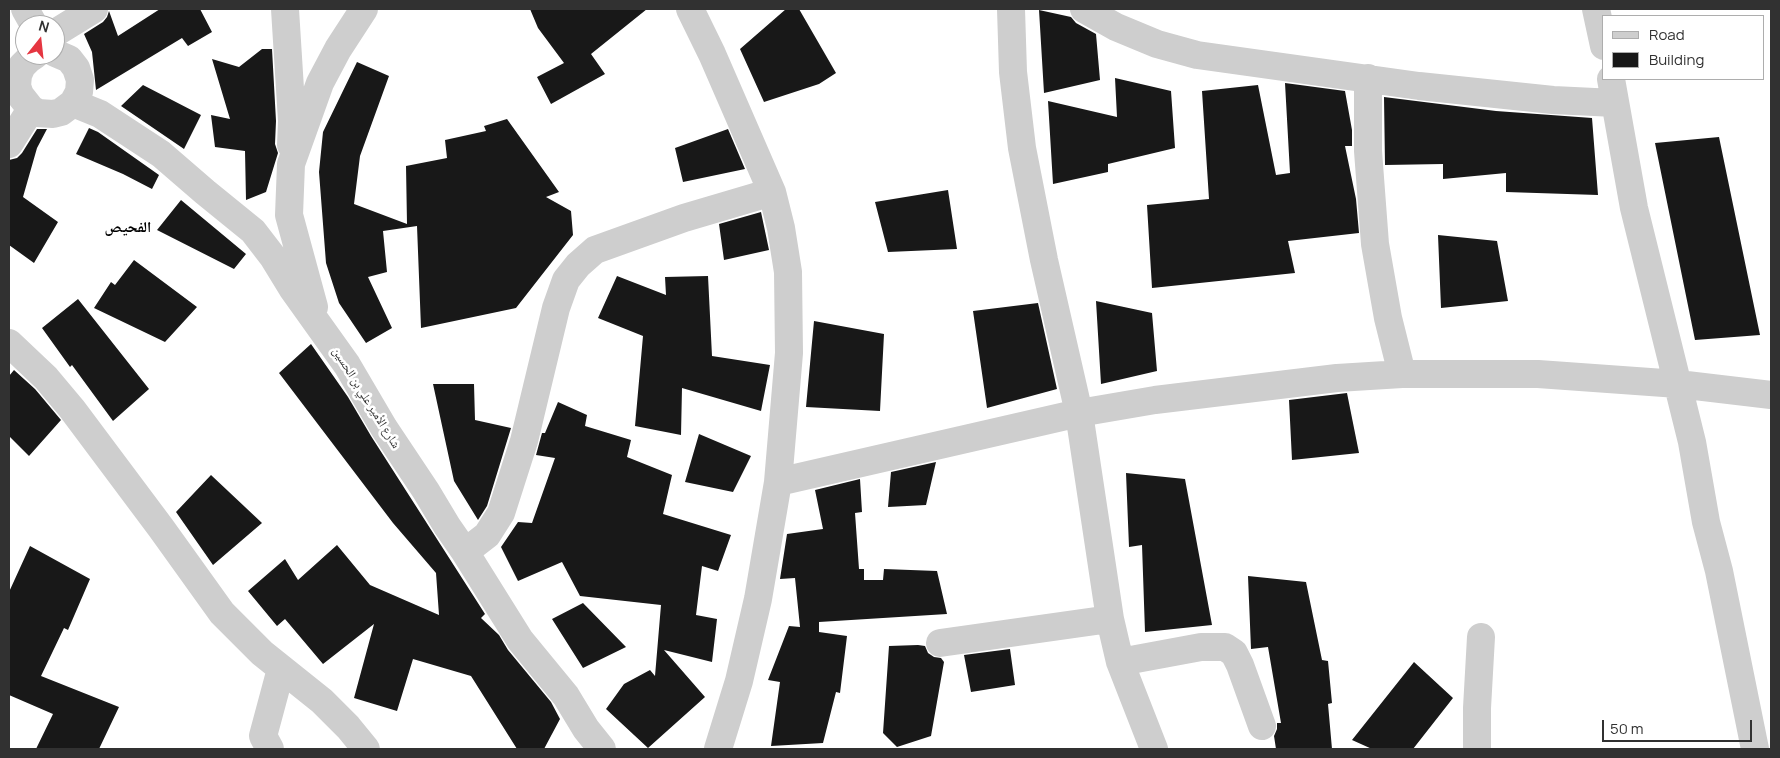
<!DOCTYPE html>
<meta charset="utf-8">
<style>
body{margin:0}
#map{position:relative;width:1780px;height:758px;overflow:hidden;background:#fff;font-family:Manrope,sans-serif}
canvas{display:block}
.frame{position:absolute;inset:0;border:10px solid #313131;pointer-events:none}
.legend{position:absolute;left:1602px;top:15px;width:162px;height:65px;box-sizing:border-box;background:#fff;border:1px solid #adadad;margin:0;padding:6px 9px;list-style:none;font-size:15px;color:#313131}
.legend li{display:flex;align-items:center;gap:10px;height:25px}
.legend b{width:25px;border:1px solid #adadad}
.north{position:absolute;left:15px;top:15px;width:50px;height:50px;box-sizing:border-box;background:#fff;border:1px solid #adadad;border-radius:50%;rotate:16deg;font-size:14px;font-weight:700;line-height:20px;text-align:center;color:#313131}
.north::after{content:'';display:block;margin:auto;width:18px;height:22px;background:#e53641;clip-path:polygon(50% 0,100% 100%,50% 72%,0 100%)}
.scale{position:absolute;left:1602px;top:720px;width:150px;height:22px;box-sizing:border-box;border:2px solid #313131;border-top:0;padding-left:6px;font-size:15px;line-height:18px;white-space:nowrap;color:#313131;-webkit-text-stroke:4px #fff;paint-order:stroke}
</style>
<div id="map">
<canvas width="1780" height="758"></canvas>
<div class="frame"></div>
<ul class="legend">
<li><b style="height:6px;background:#cecece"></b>Road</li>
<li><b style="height:14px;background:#181818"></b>Building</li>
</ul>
<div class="north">N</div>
<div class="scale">50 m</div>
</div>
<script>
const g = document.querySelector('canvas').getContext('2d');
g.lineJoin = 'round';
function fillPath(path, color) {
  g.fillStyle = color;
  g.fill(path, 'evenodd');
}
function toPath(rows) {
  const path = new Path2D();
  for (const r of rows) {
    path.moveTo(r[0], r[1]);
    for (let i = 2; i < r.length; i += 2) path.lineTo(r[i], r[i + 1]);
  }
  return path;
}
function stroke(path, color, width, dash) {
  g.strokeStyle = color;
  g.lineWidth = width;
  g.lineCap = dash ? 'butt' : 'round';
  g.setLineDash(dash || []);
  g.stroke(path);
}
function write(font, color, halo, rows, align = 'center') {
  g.font = font + ' Manrope,"Noto Naskh Arabic",sans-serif';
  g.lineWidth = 5;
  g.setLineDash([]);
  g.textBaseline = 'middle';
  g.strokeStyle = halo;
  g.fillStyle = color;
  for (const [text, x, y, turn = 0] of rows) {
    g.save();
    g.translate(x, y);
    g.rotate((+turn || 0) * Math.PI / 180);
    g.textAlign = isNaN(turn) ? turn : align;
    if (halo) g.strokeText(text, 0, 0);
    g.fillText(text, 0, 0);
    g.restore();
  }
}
fillPath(toPath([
 [160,9,200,9,212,32,188,46,182,38,96,90,92,52,84,34,103,22,107,17,109,11,118,36],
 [530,9,647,9,591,54,605,74,551,104,537,77,564,63,538,28],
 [786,9,799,9,836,73,819,84,764,102,740,49],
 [1039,10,1071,17,1076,23,1096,34,1100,80,1044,93],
 [262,49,272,49,276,121,275,144,278,153,266,192,246,200,245,151,215,147,211,115,230,119,212,59,239,67],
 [357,62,389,76,360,156,354,204,407,224,406,166,447,158,445,140,486,131,484,126,507,119,559,192,546,197,571,211,573,235,516,308,421,328,417,226,383,231,387,272,368,277,392,328,366,343,339,303,326,263,319,172,323,132],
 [1115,78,1171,91,1175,148,1108,164,1108,172,1053,184,1048,101,1117,117],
 [1285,83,1345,91,1352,130,1352,146,1345,146,1356,199,1359,233,1288,241,1295,273,1152,288,1147,205,1209,199,1202,91,1258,85,1276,175,1290,173],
 [143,85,201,115,184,149,121,106],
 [1384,97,1496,111,1592,118,1598,195,1506,192,1506,173,1443,179,1443,164,1385,165],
 [89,128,98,132,159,175,152,189,123,174,76,154],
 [37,129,47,129,37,148,23,197,58,222,34,263,9,245,9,160,17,158,22,153],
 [728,129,745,169,683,182,675,148],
 [1719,137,1760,335,1695,340,1655,143],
 [948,190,957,249,888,252,875,202],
 [181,200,246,254,234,269,157,230],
 [761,212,769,250,724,260,719,224],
 [1438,235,1497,241,1508,301,1441,308],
 [134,260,197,307,165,342,94,308,111,282,115,285],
 [617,276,666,295,665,277,708,276,712,356,770,365,761,411,682,388,681,435,635,426,643,336,598,318],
 [78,299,149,389,113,421,72,365,70,367,42,328],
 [1096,301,1152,313,1157,371,1101,384],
 [1038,303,1057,389,987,408,973,311],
 [814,321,884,334,880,411,806,407],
 [311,344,348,397,371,436,485,614,481,618,499,635,508,650,551,702,560,719,544,749,517,749,471,676,413,659,397,711,354,698,374,624,323,664,285,619,277,626,248,591,285,559,298,580,337,545,370,585,439,615,436,573,393,523,279,373],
 [14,370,35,389,61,420,29,456,9,436,9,376],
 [433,384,474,384,475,420,511,428,487,506,478,520,454,481],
 [1347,393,1359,453,1292,460,1289,400],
 [558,402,587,415,585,426,631,440,627,457,672,475,663,514,731,535,718,571,702,566,696,615,717,619,712,662,664,650,705,697,648,748,606,709,624,684,650,670,655,676,661,605,580,596,562,562,518,581,501,547,518,522,532,523,555,458,536,455,542,433,545,433],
 [699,434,751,456,733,492,685,482],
 [936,462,926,505,888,507,891,472],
 [1126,473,1185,479,1212,625,1145,632,1142,545,1129,547],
 [211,475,262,523,213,565,176,512],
 [860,479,862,512,855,513,859,569,864,569,864,580,883,580,884,569,937,571,947,614,819,622,819,632,847,636,840,693,836,692,823,743,771,746,780,682,768,680,789,626,800,627,795,578,780,579,787,534,823,529,815,490],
 [30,546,90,579,68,630,64,628,41,676,119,707,99,749,36,749,53,714,9,695,9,592],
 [1248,576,1306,582,1322,660,1328,661,1332,703,1328,704,1332,749,1276,749,1274,736,1277,729,1277,723,1281,723,1268,647,1251,649],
 [583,603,626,647,583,668,552,619],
 [918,645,925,646,928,653,934,657,941,658,944,662,931,736,897,747,883,733,889,646],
 [1010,649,1015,685,971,692,964,655],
 [1414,662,1453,698,1413,749,1372,749,1352,740]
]), '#181818');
stroke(toPath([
 [25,9,34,25],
 [285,9,292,121,291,145],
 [690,9,712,54,772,192,781,228,788,272,789,353,778,482,758,599,739,681,718,749],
 [1011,9,1013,72,1022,148,1044,260,1079,413,1110,619,1120,662,1154,749],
 [1084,9,1116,27,1157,44,1197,55,1419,86,1553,100,1615,103],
 [1596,9,1604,46],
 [55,33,94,9],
 [35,55,29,59,22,66,18,75,17,86,20,95,31,109,38,113,53,114,61,112,73,103,79,92,80,80,76,68,69,59,55,53],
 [1368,78,1368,151,1375,244,1388,318,1402,374],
 [1611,79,1634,208,1692,442,1706,522,1719,571,1755,749],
 [73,103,100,114,161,154,205,192,253,231,273,257,292,288,347,365,384,428,426,491,447,526,465,552,520,640,566,696,586,729,602,749],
 [9,144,31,109],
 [314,307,289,215,291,164,320,83,338,49,364,9],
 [9,343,46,378,72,409,161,528,222,613,262,653,322,701,348,727,366,749],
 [778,482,1079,413,1155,400,1337,378,1402,374,1538,374,1678,384,1771,395],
 [465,552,487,535,501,513,524,441,556,308,566,280,578,265,595,250,684,218,772,192],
 [940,643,1110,619],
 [1120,662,1201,647,1225,647,1234,653,1240,665,1262,726],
 [270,749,263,736,281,669],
 [1477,749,1477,708,1481,637]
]), '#cecece', 28);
write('12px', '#313131', '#fff', [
 ["شارع الأمير علي بن الحسين",366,398,58]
]);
write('bold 15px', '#000', '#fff', [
 ["الفحيص",128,228]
]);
</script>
